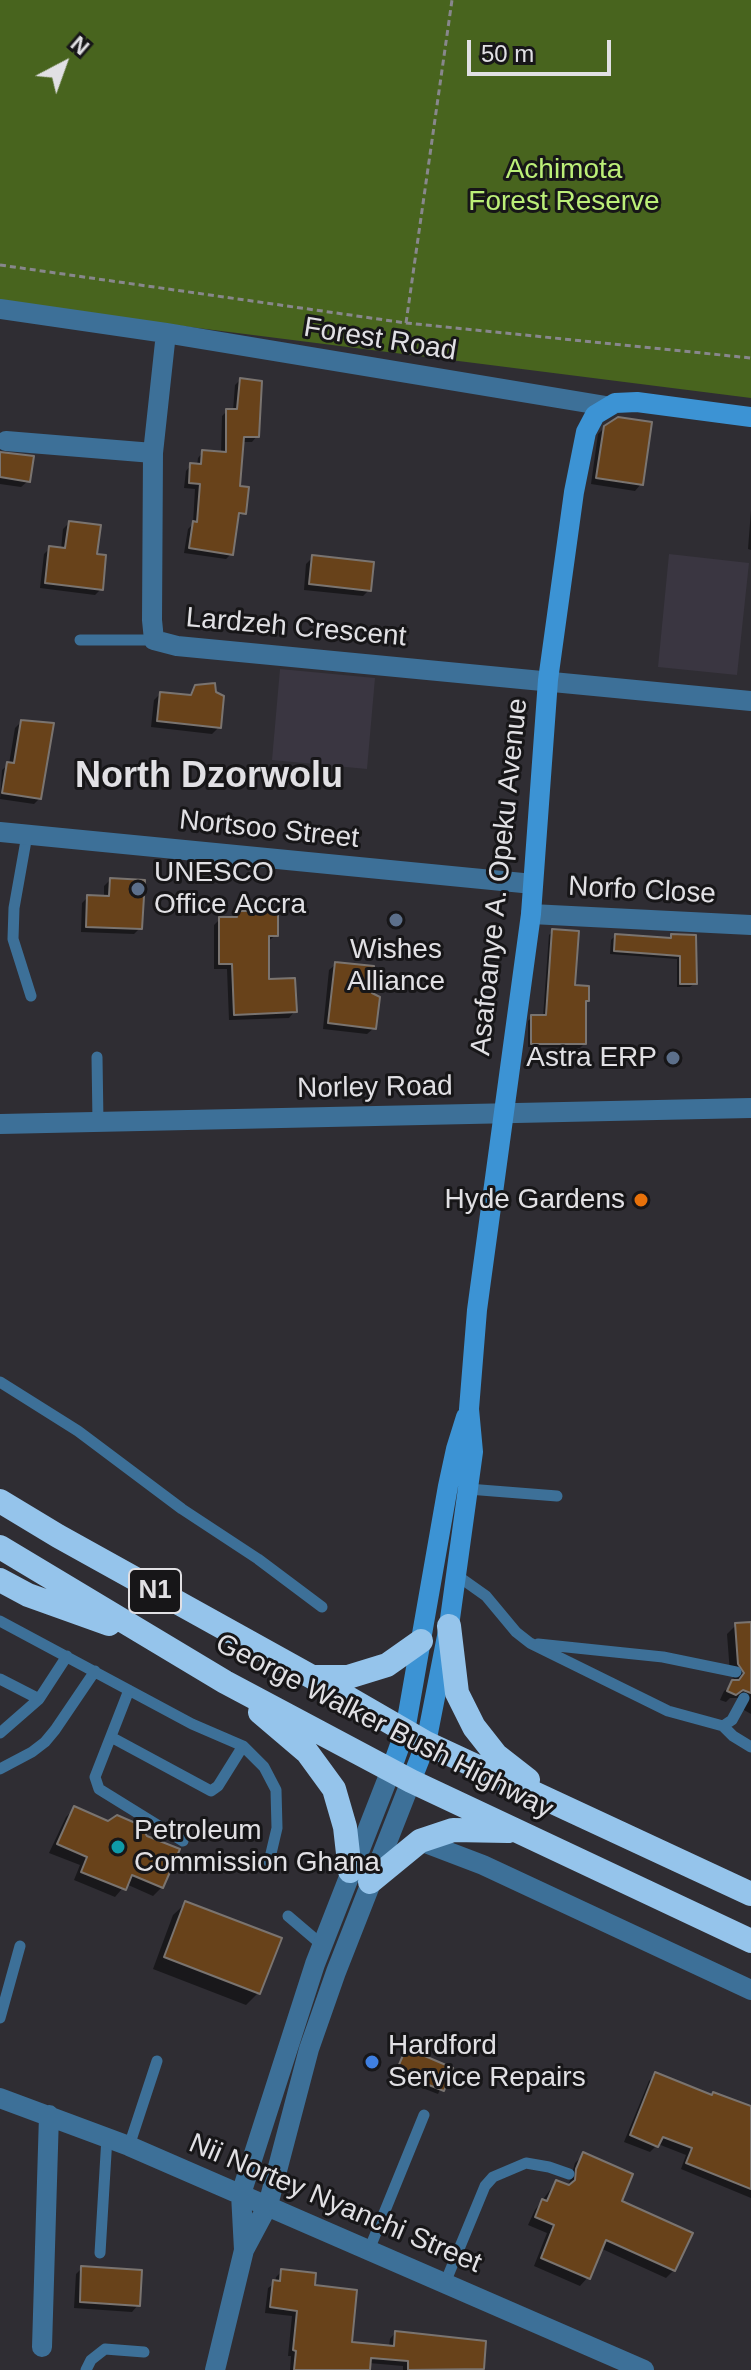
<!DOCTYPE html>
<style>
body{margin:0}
#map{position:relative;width:751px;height:2370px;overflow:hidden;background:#2f2d33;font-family:Arial,sans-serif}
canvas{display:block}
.north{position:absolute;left:24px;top:24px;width:80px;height:80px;-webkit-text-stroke:6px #171618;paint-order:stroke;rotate:41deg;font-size:22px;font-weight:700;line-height:32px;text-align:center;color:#e1e0e4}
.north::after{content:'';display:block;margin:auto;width:28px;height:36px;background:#e1e0e4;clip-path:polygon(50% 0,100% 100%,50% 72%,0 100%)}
.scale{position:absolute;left:467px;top:40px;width:144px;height:36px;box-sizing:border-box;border:4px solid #e1e0e4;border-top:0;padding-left:10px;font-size:24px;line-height:28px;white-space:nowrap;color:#e1e0e4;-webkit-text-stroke:6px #171618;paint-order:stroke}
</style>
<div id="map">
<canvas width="751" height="2370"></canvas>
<div class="north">N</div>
<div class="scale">50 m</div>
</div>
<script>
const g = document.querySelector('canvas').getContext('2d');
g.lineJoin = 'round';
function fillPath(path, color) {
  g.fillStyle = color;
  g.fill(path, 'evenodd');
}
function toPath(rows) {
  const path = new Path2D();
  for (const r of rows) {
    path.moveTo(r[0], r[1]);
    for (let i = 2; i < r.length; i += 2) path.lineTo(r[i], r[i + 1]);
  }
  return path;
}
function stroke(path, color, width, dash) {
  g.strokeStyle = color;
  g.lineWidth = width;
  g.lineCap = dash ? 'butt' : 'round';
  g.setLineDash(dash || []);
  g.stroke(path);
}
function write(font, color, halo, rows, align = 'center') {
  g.font = font + ' Arial,sans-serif';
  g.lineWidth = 6;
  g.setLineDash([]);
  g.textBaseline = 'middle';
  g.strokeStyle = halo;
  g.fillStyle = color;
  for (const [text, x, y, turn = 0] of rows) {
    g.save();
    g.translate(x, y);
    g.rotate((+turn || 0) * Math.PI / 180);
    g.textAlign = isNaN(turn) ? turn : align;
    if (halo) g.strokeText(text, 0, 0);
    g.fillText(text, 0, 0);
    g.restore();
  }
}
fillPath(toPath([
 [669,554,749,563,737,675,658,667],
 [280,669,375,678,367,769,272,760]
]), '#3a3641');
fillPath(toPath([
 [0,0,751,0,751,398,0,303]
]), '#48641e');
fillPath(toPath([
 [240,380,257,436,252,442,242,442,238,488,244,513,236,518,231,554,226,559,184,553,188,529,193,524,195,489,184,488,186,471,191,465,197,466,198,458,203,452,221,454,222,416,227,411,233,411,235,385],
 [605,427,641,484,635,491,591,484,598,434],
 [0,454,28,481,21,487,0,484],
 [751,510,751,550,748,549],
 [69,523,95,555,101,589,95,595,40,588,44,554,50,548,61,550,63,529],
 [313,557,369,590,363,596,304,590,306,564],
 [196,687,214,693,219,727,212,734,151,727,154,700,160,694,188,697],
 [21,722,40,798,34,804,0,799,2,770,9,764,15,728],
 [110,880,140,928,134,934,81,932,82,903,88,897,104,898,104,886],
 [237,913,276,935,267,942,267,981,295,1011,289,1018,229,1020,227,969,214,969,214,925,220,919,231,919],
 [553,931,573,987,584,1003,584,1044,580,1048,528,1047,528,1021,532,1017,543,1017,549,935],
 [615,936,668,940,672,936,695,983,690,987,677,987,677,959,610,954,611,940],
 [336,964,369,994,374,1028,367,1034,323,1029,329,970],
 [751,1624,751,1714,744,1710,744,1703,738,1698,730,1698,726,1702,720,1700,724,1691,736,1682,730,1673,727,1634,736,1625],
 [75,1808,162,1887,153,1896,126,1884,115,1897,74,1880,80,1865,49,1853,66,1817],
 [186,1903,258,1993,246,2005,153,1969,173,1915],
 [406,2051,450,2069,438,2094,394,2077],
 [655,2075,751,2137,751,2198,681,2169,686,2155,658,2144,650,2152,624,2142,649,2081],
 [583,2155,674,2270,666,2278,600,2248,588,2277,580,2286,534,2266,547,2233,528,2225,535,2210,556,2182,568,2187,575,2163],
 [82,2268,138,2305,132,2312,74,2308,76,2274],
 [282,2271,313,2287,350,2344,389,2347,390,2339,395,2333,484,2343,482,2370,403,2370,403,2366,369,2363,368,2370,290,2370,291,2356,288,2356,292,2316,265,2313,268,2288,275,2283,276,2277]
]), '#0007');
const building = toPath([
 [240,378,262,381,259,437,244,437,240,486,249,487,246,514,239,513,233,555,189,548,193,521,197,522,200,484,189,483,190,463,201,464,202,450,226,452,226,409,237,409,240,378],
 [618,417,652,422,643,485,596,478,604,426,618,417],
 [0,452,34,456,30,482,0,477,0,452],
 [69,521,101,525,97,554,106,555,103,590,45,583,49,546,65,548,69,521],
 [312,555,374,562,371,591,309,584,312,555],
 [215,683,216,692,224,696,221,728,157,721,160,692,191,695,195,685,215,683],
 [21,720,54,723,41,799,2,793,7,762,14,763,21,720],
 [110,878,145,880,142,929,86,927,87,895,109,896,110,878],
 [236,911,278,911,278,936,269,936,269,979,295,978,297,1012,234,1015,232,964,219,964,219,917,237,917,236,911],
 [552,929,579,931,575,985,589,986,589,1001,586,1001,586,1044,531,1044,531,1015,546,1015,552,929],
 [615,934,671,938,671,934,696,935,697,984,680,984,680,956,614,951,615,934],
 [335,962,374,966,372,993,380,997,376,1029,328,1023,335,962],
 [751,1622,751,1693,743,1690,736,1695,727,1691,732,1680,739,1680,744,1673,738,1664,735,1623,751,1622],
 [74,1806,108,1821,117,1815,140,1825,147,1836,180,1849,163,1888,132,1875,126,1890,81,1872,87,1857,57,1844,74,1806],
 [185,1901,282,1938,260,1994,164,1957,185,1901],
 [406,2048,453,2068,444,2091,396,2072,406,2048],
 [655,2072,712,2095,713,2092,751,2106,751,2189,686,2163,692,2148,663,2137,658,2147,630,2135,655,2072],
 [583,2152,633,2174,622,2201,693,2233,675,2271,606,2240,590,2279,541,2258,554,2225,535,2217,542,2199,547,2201,556,2180,569,2185,575,2180,576,2169,583,2152],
 [81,2266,142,2270,140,2306,80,2302,81,2266],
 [281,2269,316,2273,315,2285,357,2290,352,2342,394,2346,395,2331,486,2341,484,2369,408,2370,408,2361,371,2358,370,2370,294,2370,296,2351,293,2350,297,2311,270,2307,273,2280,280,2281,281,2269]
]);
fillPath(building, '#68421a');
stroke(building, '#7a7470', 2);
stroke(toPath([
 [0,265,406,323,751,358],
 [406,323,452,0]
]), '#88878c', 3, [6, 4]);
stroke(toPath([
 [80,640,154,640],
 [27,835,14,908,13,939,31,996],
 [97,1057,98,1122],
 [0,1382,78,1431,182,1509,258,1559,322,1607],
 [468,1489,557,1496],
 [455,1574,486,1596,516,1632,530,1643,668,1711,723,1726,732,1720,744,1698],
 [0,1621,192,1724,243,1746,264,1767,276,1790,277,1828,269,1862],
 [538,1644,663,1657,736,1672],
 [0,1679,39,1699],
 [129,1690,95,1777,99,1789,183,1841],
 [723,1726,733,1736,751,1747],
 [0,1733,39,1699,67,1656],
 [111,1737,211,1791,218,1786,243,1746],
 [0,1769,32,1752,45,1742,55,1730,95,1671],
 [288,1916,322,1945],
 [0,2018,20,1946],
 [129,2146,157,2061],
 [369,2250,424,2115],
 [100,2253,107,2137],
 [445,2283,485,2186,493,2177,526,2163,549,2167,569,2174],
 [86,2370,91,2360,105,2349,144,2352]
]), '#3d7098', 11);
stroke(toPath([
 [0,309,166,333,606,406],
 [166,333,153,453,152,620,154,640,177,646,751,701],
 [6,441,153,453],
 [0,832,533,884],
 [531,914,751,925],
 [0,1124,751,1108],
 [420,1841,483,1865,751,1990],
 [0,2098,129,2146,644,2370],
 [244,2250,241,2194,315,1964,391,1770],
 [42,2347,49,2115],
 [215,2370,244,2250,268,2205,309,2049,336,1972,411,1781]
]), '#3d7098', 20);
stroke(toPath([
 [391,1770,405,1731,448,1486,456,1449,466,1417],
 [411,1781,426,1743,449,1626,473,1452,469,1409,477,1310,531,914,548,680,574,492,586,432,595,415,615,403,637,402,751,417]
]), '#3c93d4', 20);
stroke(toPath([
 [0,1501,58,1536,312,1677,426,1743,751,1894],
 [0,1547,225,1682,411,1781,751,1941],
 [0,1580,28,1595,109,1624],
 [449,1626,457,1693,474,1727,496,1755,528,1780],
 [315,1677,348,1677,387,1665,421,1641],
 [260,1712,307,1752,334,1789,345,1827,350,1871],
 [370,1882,420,1841,453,1830,508,1831]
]), '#95c4eb', 24);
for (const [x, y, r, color] of [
 [138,889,8,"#5c6f8a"],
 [396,920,8,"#5c6f8a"],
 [673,1058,8,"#5c6f8a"],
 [641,1200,8,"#e8710a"],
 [118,1847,8,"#0f9aa8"],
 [372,2062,8,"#3f7fe0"]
]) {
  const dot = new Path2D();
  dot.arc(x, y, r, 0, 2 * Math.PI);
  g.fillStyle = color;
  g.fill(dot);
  stroke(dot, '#171618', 3);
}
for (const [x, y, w] of [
 [155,1591,52]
]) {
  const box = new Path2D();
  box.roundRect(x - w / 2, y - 22, w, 44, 6);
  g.fillStyle = '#171618';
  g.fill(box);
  stroke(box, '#e1e0e4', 2);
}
write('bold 26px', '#e1e0e4', null, [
 ["N1",155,1591]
]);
write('28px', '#bcef78', '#171618', [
 ["Achimota",564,170],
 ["Forest Reserve",564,202]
]);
write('28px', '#e1e0e4', '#171618', [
 ["Forest Road",380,340,9],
 ["Lardzeh Crescent",296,628,5],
 ["Nortsoo Street",269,830,6],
 ["Asafoanye A. Opeku Avenue",500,877,-84],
 ["Norfo Close",642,891,3],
 ["Norley Road",375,1088,-1],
 ["George Walker Bush Highway",384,1727,27],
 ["Nii Nortey Nyanchi Street",335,2204,23]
]);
write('28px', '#e1e0e4', '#171618', [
 ["UNESCO",154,873],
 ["Office Accra",154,905],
 ["Wishes",396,950,"center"],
 ["Alliance",396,982,"center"],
 ["Astra ERP",657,1058,"right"],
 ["Hyde Gardens",625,1200,"right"],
 ["Petroleum",134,1831],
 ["Commission Ghana",134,1863],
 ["Hardford",388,2046],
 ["Service Repairs",388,2078]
], 'left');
write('bold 36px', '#e1e0e4', '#171618', [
 ["North Dzorwolu",209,777]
]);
</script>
